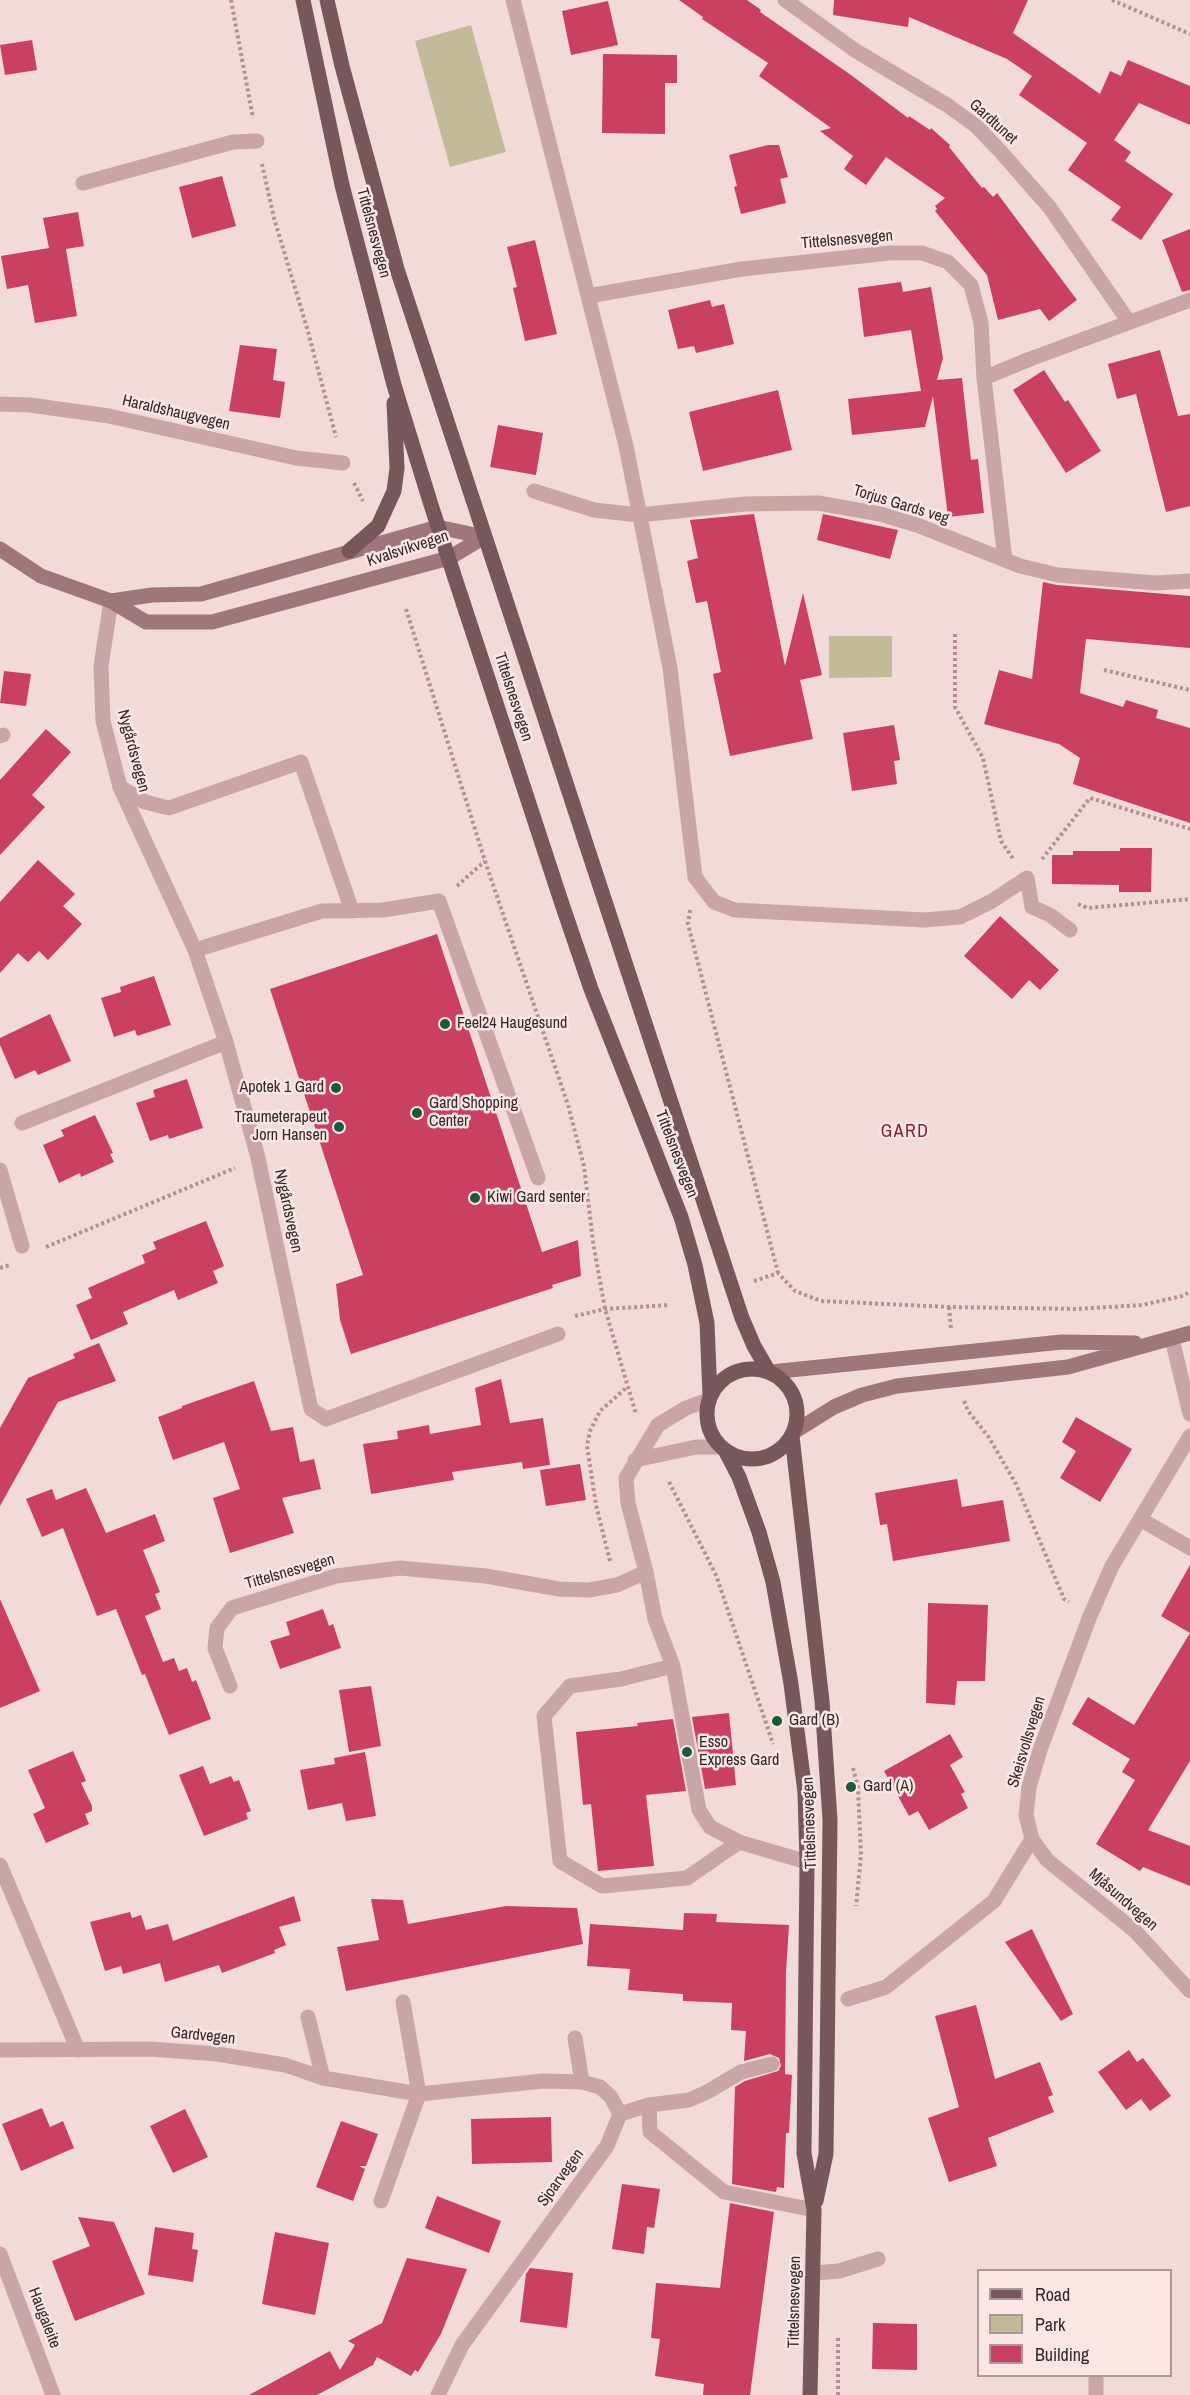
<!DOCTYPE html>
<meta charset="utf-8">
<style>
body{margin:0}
#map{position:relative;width:1190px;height:2395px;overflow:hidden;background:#f2dad9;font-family:"Archivo Narrow",sans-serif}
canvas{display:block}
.legend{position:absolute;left:977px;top:2269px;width:195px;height:108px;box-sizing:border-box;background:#f9e6e5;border:2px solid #ab999a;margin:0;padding:8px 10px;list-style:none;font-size:18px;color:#352629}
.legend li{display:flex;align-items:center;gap:12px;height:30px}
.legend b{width:30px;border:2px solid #ab999a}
</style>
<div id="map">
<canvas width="1190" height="2395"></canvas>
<ul class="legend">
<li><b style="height:8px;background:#78575c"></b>Road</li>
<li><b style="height:16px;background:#c1bb99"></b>Park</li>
<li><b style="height:16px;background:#c94061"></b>Building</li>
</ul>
</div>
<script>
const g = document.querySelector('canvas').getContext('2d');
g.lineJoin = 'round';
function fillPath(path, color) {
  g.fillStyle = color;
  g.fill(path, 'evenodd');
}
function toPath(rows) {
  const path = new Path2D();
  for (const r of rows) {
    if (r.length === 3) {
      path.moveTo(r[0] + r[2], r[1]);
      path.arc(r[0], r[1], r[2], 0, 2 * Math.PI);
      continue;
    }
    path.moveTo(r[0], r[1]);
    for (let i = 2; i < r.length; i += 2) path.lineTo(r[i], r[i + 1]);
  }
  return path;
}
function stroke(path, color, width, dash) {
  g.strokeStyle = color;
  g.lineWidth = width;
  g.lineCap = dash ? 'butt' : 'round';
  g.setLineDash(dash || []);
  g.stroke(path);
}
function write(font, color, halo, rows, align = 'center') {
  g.font = font + ' "Archivo Narrow",sans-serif';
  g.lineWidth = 5;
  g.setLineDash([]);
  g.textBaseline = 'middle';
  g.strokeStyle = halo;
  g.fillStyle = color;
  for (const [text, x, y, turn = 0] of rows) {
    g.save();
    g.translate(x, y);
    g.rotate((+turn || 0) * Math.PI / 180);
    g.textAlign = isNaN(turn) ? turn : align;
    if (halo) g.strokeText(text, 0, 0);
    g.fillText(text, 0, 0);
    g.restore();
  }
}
fillPath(toPath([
 [471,25,506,152,450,167,415,41],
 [892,636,892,677,829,678,829,636]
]), '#c1bb99');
fillPath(toPath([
 [679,0,747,0,761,10,760,12,851,75,908,118,909,116,930,130,931,128,950,145,949,147,982,188,984,187,993,197,997,193,1077,300,1049,321,1040,309,998,320,987,275,935,211,937,209,935,206,945,198,886,157,866,185,844,169,853,156,820,131,831,128,759,76,768,63,702,19,703,17],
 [834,0,1028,0,1013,33,1100,94,1110,71,1121,76,1128,60,1190,86,1190,125,1139,103,1114,140,1131,152,1125,161,1173,194,1141,240,1111,220,1121,207,1068,170,1087,143,1019,95,1032,76,1007,59,909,17,908,27,833,15],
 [608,1,618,45,571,55,562,11],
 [32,40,37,70,5,75,0,45],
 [603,54,677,55,677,83,665,83,665,134,602,133],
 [768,145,779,145,788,177,780,179,786,203,741,214,734,187,737,186,729,155],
 [222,176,236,226,192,238,179,187],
 [78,212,84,246,66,249,77,316,35,323,28,285,7,289,1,256,49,248,43,218],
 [1190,229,1190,290,1182,292,1162,240],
 [535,240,557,334,525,341,513,288,517,287,507,247],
 [901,282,903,292,931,287,943,358,937,380,962,378,971,460,978,459,984,513,948,517,933,396,925,427,852,435,848,399,921,391,911,330,864,337,858,288],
 [710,300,712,307,724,304,734,344,696,353,694,346,678,349,668,310],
 [240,345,277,349,273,380,285,382,280,418,229,411],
 [1160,350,1178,416,1190,414,1190,506,1166,512,1136,394,1117,399,1108,364],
 [1044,370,1065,402,1068,400,1101,451,1066,473,1013,390],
 [778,390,792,450,703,471,689,412],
 [498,425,543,433,536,475,490,467],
 [754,514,785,666,803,593,822,675,800,680,813,739,730,756,713,674,721,672,707,601,696,603,687,561,698,558,690,520],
 [823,514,898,530,890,559,817,540],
 [1043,582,1057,585,1190,596,1190,648,1086,639,1080,693,1123,707,1126,700,1158,710,1156,718,1190,728,1190,823,1073,784,1080,758,1059,744,984,724,999,670,1032,679],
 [4,671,31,674,26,706,0,703],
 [894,725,900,760,894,761,897,784,852,791,843,733],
 [46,729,71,752,32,795,45,807,0,855,0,780],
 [1120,848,1152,848,1151,892,1119,892,1119,885,1052,884,1052,855,1073,855,1073,851,1120,851],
 [38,860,75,894,63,906,82,924,48,960,39,951,28,962,18,953,0,973,0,902],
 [1000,916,1059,970,1040,990,1029,980,1012,999,964,956],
 [437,934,542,1252,578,1240,581,1276,552,1285,553,1288,351,1354,340,1320,336,1284,363,1275,270,989],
 [154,976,171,1025,137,1036,135,1030,114,1037,101,998,121,992,120,987],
 [50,1014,71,1061,38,1075,35,1070,15,1079,0,1045,0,1038],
 [187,1079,203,1128,169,1139,168,1135,150,1141,136,1103,155,1097,153,1090],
 [95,1115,113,1153,110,1154,114,1162,81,1177,80,1173,59,1183,43,1145,64,1136,61,1130],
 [206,1221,224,1266,213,1271,218,1283,178,1300,174,1290,123,1312,128,1324,91,1340,76,1305,92,1298,88,1288,145,1263,142,1255,156,1249,153,1242],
 [99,1343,116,1381,58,1402,0,1506,0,1428,28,1378,75,1358,73,1354],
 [501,1379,510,1423,543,1418,550,1465,523,1469,522,1462,452,1472,454,1480,371,1494,363,1444,398,1439,397,1431,429,1425,430,1434,481,1425,475,1388],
 [254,1381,271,1431,293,1427,300,1462,314,1459,321,1489,282,1498,294,1533,230,1553,213,1498,240,1489,224,1442,173,1460,158,1417,182,1408,182,1406],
 [1076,1417,1132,1449,1100,1502,1060,1478,1076,1451,1062,1442],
 [580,1464,586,1500,546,1506,540,1470],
 [957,1479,962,1507,1003,1500,1010,1541,893,1561,887,1524,880,1525,875,1493],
 [86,1488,106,1533,155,1514,165,1541,143,1550,160,1592,155,1594,161,1609,145,1616,163,1662,174,1658,179,1671,187,1668,192,1682,196,1680,211,1719,169,1735,145,1674,142,1675,116,1609,97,1616,63,1528,42,1537,26,1499,52,1489,56,1500],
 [1190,1565,1190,1761,1148,1830,1190,1846,1190,1886,1143,1867,1140,1871,1096,1844,1135,1780,1122,1772,1130,1759,1072,1724,1088,1697,1134,1725,1190,1633,1161,1616],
 [0,1599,40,1691,0,1708],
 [928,1603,988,1605,985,1681,957,1681,955,1705,926,1703],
 [323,1609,329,1626,333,1624,341,1648,280,1669,270,1641,290,1635,286,1622],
 [371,1686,381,1746,349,1752,339,1690],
 [729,1713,736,1785,705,1789,692,1717],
 [673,1719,686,1791,646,1795,654,1866,598,1871,591,1804,583,1805,576,1732,638,1726,637,1723],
 [950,1734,963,1757,950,1765,965,1792,961,1794,968,1808,929,1830,918,1811,909,1816,884,1771],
 [73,1751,86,1781,81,1783,92,1806,92,1811,85,1814,89,1824,46,1843,33,1814,45,1808,28,1770],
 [365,1752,376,1816,346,1821,342,1803,308,1810,300,1770,335,1764,334,1758],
 [203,1766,210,1784,231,1776,234,1782,239,1780,251,1811,246,1813,248,1819,204,1836,179,1775],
 [294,1896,301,1921,279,1927,286,1945,274,1950,275,1953,222,1973,219,1965,165,1982,160,1963,123,1974,121,1966,105,1971,90,1922,130,1912,132,1918,141,1915,146,1930,168,1924,173,1941],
 [371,1899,403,1900,408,1924,506,1906,577,1908,583,1944,346,1991,337,1947,379,1940],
 [684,1913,717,1914,716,1922,789,1925,786,1973,785,2074,792,2075,789,2133,786,2133,784,2188,777,2187,776,2192,732,2184,735,2087,745,2081,778,2071,781,2066,779,2058,770,2054,744,2061,746,2031,731,2030,732,2003,683,2001,683,1994,628,1990,630,1969,587,1966,590,1924,683,1930],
 [1032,1929,1073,2014,1061,2021,1005,1942],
 [976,2005,995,2079,1040,2062,1053,2095,1048,2097,1054,2112,988,2138,997,2166,949,2182,928,2118,959,2107,935,2016],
 [1129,2050,1137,2062,1143,2058,1171,2096,1150,2111,1141,2099,1126,2110,1098,2072],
 [42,2108,50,2127,63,2121,74,2148,21,2171,2,2124],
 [185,2109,208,2157,173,2173,150,2126],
 [551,2117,552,2162,472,2164,471,2119],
 [341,2121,378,2134,366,2166,359,2166,365,2169,353,2201,316,2187],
 [622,2184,660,2189,654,2228,647,2227,644,2254,612,2249],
 [437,2196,501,2221,489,2253,425,2228],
 [730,2203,774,2212,750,2395,703,2395,704,2384,655,2376,660,2339,651,2338,656,2283,720,2288],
 [78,2217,114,2222,145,2294,75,2321,52,2261,90,2246],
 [155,2227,194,2233,192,2249,198,2250,193,2282,148,2275],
 [275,2232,329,2243,315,2315,262,2304],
 [407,2258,467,2269,441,2334,418,2372,415,2370,411,2376,377,2357,373,2365,317,2395,249,2395,330,2351,340,2370,355,2345,348,2341,382,2323],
 [530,2268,573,2273,567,2328,520,2322,526,2274],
 [873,2323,917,2324,917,2370,872,2369]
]), '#c94061');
stroke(toPath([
 [231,0,253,118],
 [1112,0,1190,34],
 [262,164,274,218,307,328,336,437],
 [354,483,363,501],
 [406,609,485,861,568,1105,584,1166,593,1242,605,1309,636,1414],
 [955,634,955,707,983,758,1001,841,1014,860],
 [1104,670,1190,690],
 [1042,859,1090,798,1190,829],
 [457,886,485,861],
 [1078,904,1088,908,1190,899],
 [690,910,688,924,778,1273],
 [46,1247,235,1168],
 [0,1268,10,1265],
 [754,1281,778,1273,795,1291,821,1301,949,1307,1076,1309,1142,1305,1182,1296,1190,1292],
 [949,1307,951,1329],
 [575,1316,605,1309,670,1305],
 [964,1401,968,1411,988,1436,1016,1484,1064,1599,1069,1602],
 [669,1482,716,1575,773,1744],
 [610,1561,596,1505,587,1446,590,1431,600,1411,627,1387],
 [853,1768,858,1788,861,1855,856,1906],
 [838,2395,838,2336]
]), '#b68f91', 4, [3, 3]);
stroke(toPath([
 [83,183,233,142,257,141],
 [534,491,594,510,639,515],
 [0,736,3,735],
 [120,787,145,802,169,808,301,762,352,911],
 [695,877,714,902,735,910,924,920,960,917,992,901,1027,878,1032,907,1050,915,1070,930],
 [195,950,322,911,383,910,439,901,538,1178],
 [22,1123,226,1042],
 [646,1572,655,1619,673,1666,699,1810,710,1827,739,1842,807,1862],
 [673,1666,621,1679,570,1686,544,1716,560,1861,602,1886,687,1878,739,1842],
 [308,2017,323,2078],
 [575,2038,582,2082],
 [649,2105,650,2132,724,2192,814,2210],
 [381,2201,419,2094,403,2002],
 [814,2273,839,2271,878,2259],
 [1096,2376,1096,2395]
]), '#caa5a6', 15);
stroke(toPath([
 [513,0,626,446,670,668,695,877],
 [785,0,856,51,947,105,976,126,1001,152,1050,208,1129,322],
 [588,296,742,269,889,253,922,253,948,262,971,285,981,323,984,378,1005,560],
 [984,378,1030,359,1190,300],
 [0,404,30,405,109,416,296,458,343,463],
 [639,515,745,504,818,503,880,514,917,525,1020,566,1058,575,1155,583,1190,581],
 [111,601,101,666,103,721,120,787,195,950,226,1042,258,1158,311,1409,326,1419,558,1334],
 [0,1170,22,1246],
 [1172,1339,1190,1414],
 [635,1460,696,1447,720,1447],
 [1140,1519,1190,1548],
 [230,1686,215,1648,217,1628,232,1608,336,1576,400,1568,486,1576,559,1589,589,1590,617,1585,646,1572,628,1503,626,1478,658,1425,686,1408,708,1400],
 [1032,1839,1047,1860,1135,1931,1190,1991],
 [0,1865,78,2050],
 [848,1999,886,1987,994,1901,1032,1839,1026,1815,1029,1787,1040,1750,1090,1616,1112,1566,1190,1436],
 [0,2050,150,2049,217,2054,285,2065,323,2078,419,2094,543,2081,582,2082,600,2087,611,2097,620,2114],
 [0,2254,53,2395],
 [438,2395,462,2345,607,2146,620,2114,649,2105,689,2100,707,2092,741,2072,772,2064]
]), '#caa5a6', 15);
stroke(toPath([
 [0,549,41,576,111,601,146,622,212,622,449,558,484,537],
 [111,601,152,595,201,594,438,527,484,537],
 [771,1372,1062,1342,1135,1343],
 [794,1432,834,1407,862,1395,897,1386,1068,1367,1190,1333]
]), '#9e767b', 15);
stroke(toPath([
 [303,0,342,185,394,385,432,508,562,904,591,989,681,1217,695,1265,707,1323,710,1396],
 [327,0,342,66,397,269,742,1318,754,1346,769,1372],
 [349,551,378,526,394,491,397,468,394,403],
 [752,1414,45],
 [792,1436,822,1701,830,1820,826,2154,816,2201],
 [725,1450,739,1477,759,1532,773,1582,791,1684,805,1792,807,1862,804,2153,814,2210,810,2395]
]), '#78575c', 15);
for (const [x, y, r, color] of [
 [445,1024,6,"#1b583e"],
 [336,1088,6,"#1b583e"],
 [417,1113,6,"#1b583e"],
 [339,1127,6,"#1b583e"],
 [475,1198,6,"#1b583e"],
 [777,1721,6,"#1b583e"],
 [687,1752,6,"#1b583e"],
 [851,1787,6,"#1b583e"]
]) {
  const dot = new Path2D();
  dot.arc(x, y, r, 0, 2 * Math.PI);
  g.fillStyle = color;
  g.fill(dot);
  stroke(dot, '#f9e6e5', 2);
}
write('16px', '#352629', '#f9e6e5', [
 ["Gardtunet",993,122,42],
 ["Tittelsnesvegen",373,233,75],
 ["Tittelsnesvegen",847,240,-5],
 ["Haraldshaugvegen",176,413,13],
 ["Torjus Gards veg",901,505,17],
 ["Kvalsvikvegen",408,549,-18],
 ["Tittelsnesvegen",513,697,72],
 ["Nygårdsvegen",133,751,75],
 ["Tittelsnesvegen",676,1154,69],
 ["Nygårdsvegen",288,1211,78],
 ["Tittelsnesvegen",290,1572,-16],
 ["Skeisvollsvegen",1027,1742,-73],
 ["Tittelsnesvegen",810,1823,-92],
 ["Mjåsundvegen",1123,1900,41],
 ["Gardvegen",203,2036,6],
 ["Sjoarvegen",561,2178,-54],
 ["Tittelsnesvegen",795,2302,-89],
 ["Haugaleite",44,2318,69]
]);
write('16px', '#352629', '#f9e6e5', [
 ["Feel24 Haugesund",457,1024],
 ["Apotek 1 Gard",324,1088,"right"],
 ["Gard Shopping",429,1104],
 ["Center",429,1122],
 ["Traumeterapeut",327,1118,"right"],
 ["Jorn Hansen",327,1136,"right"],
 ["Kiwi Gard senter",487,1198],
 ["Gard (B)",789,1721],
 ["Esso",699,1743],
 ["Express Gard",699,1761],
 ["Gard (A)",863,1787]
], 'left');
g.letterSpacing = '1.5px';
write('18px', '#861e38', '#f9e6e5', [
 ["GARD",905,1132]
]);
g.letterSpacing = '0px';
</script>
